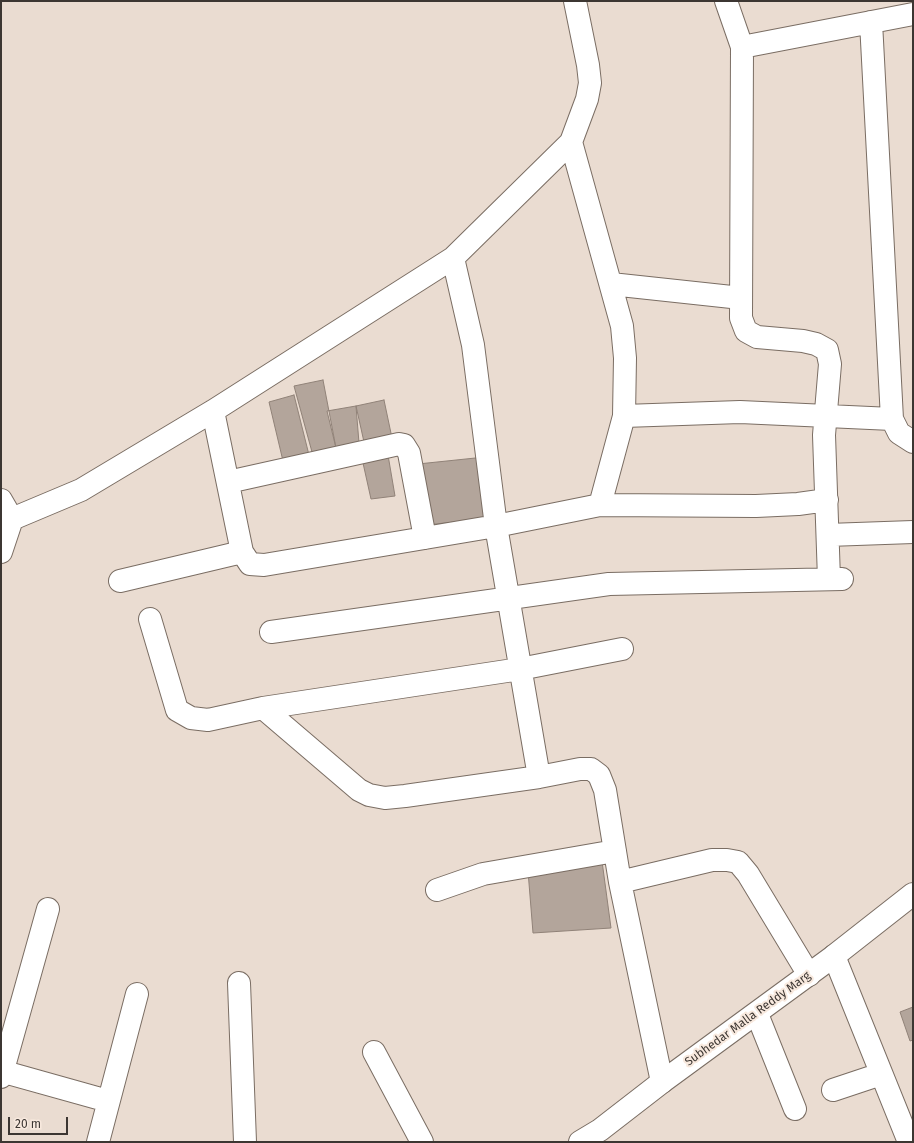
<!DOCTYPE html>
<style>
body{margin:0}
#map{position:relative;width:914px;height:1143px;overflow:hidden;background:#eadcd1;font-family:"Fira Sans",sans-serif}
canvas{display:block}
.frame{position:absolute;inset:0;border:2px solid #3c3632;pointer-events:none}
.scale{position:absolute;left:8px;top:1117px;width:60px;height:18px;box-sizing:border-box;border:2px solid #3c3632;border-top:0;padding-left:5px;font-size:12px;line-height:14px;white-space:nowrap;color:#3c3632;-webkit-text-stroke:3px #f8e9de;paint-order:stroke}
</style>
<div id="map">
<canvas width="914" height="1143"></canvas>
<div class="frame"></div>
<div class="scale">20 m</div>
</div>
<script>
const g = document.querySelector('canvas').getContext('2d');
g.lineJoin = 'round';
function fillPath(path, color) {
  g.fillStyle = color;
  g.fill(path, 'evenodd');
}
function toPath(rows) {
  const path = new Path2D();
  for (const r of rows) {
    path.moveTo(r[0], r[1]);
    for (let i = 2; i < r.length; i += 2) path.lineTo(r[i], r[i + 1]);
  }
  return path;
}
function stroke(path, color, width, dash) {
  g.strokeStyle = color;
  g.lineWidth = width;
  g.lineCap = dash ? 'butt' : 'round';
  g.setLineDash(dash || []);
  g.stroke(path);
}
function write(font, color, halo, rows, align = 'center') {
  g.font = font + ' "Fira Sans",sans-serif';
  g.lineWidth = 4;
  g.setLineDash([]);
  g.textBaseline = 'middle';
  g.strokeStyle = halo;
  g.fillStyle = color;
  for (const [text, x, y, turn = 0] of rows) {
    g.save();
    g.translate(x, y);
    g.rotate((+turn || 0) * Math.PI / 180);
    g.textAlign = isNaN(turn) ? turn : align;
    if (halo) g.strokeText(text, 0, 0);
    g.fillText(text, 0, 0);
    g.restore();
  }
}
const building = toPath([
 [323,380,336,448,312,452,294,386,323,380],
 [294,395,309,455,283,461,269,402,294,395],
 [384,400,392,438,364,442,356,406,384,400],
 [356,406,359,443,336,448,327,411,356,406],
 [388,455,395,496,371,499,363,463,388,455],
 [485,457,485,519,425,525,418,464,485,457],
 [602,861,611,928,533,933,528,871,602,861],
 [913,1007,913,1040,910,1041,900,1012,913,1007]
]);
fillPath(building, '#b3a59b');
stroke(building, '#908278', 1);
const street = toPath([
 [726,1,742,47,741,318,746,331,757,337,803,341,816,344,827,350,830,364,824,435,829,579],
 [871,22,892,419,899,433,913,442],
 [742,47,913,14],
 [571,142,622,326,625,358,624,416,600,505],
 [453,258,473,345,496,526,539,777],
 [611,284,741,298],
 [213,411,242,552,250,564,264,565,496,526,600,505,756,506,798,504,827,500],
 [624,416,740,412,892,419],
 [228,482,399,444,404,445,409,453,425,538],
 [1,500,12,519],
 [828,535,913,532],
 [1,552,12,519,81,490,213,411,453,258,571,142,587,99,590,83,588,65,575,1],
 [120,581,242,552],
 [150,619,177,710,191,718,208,720,263,708,520,669,622,649],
 [271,632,609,584,842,579],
 [263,708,359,790,369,795,385,798,405,796,539,777,580,769,591,769,599,775,605,790,620,882,662,1082],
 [620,882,712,860,727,860,738,862,748,874,809,975],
 [437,890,483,874,615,851],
 [834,956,909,1142],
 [239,983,245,1142],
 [757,1014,795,1109],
 [374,1052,422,1142],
 [1,1071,108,1101],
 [1,1077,48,909],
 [833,1090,881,1074],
 [98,1142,137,994]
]);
const secondary = toPath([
 [580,1142,600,1130,662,1082,834,956,913,894]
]);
stroke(street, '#7a6d63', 24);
stroke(secondary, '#7a6d63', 24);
stroke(street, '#fff', 22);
stroke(secondary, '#fff', 22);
write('12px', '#3c3632', '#f8e9de', [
 ["Subhedar Malla Reddy Marg",748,1019,-36]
]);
</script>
